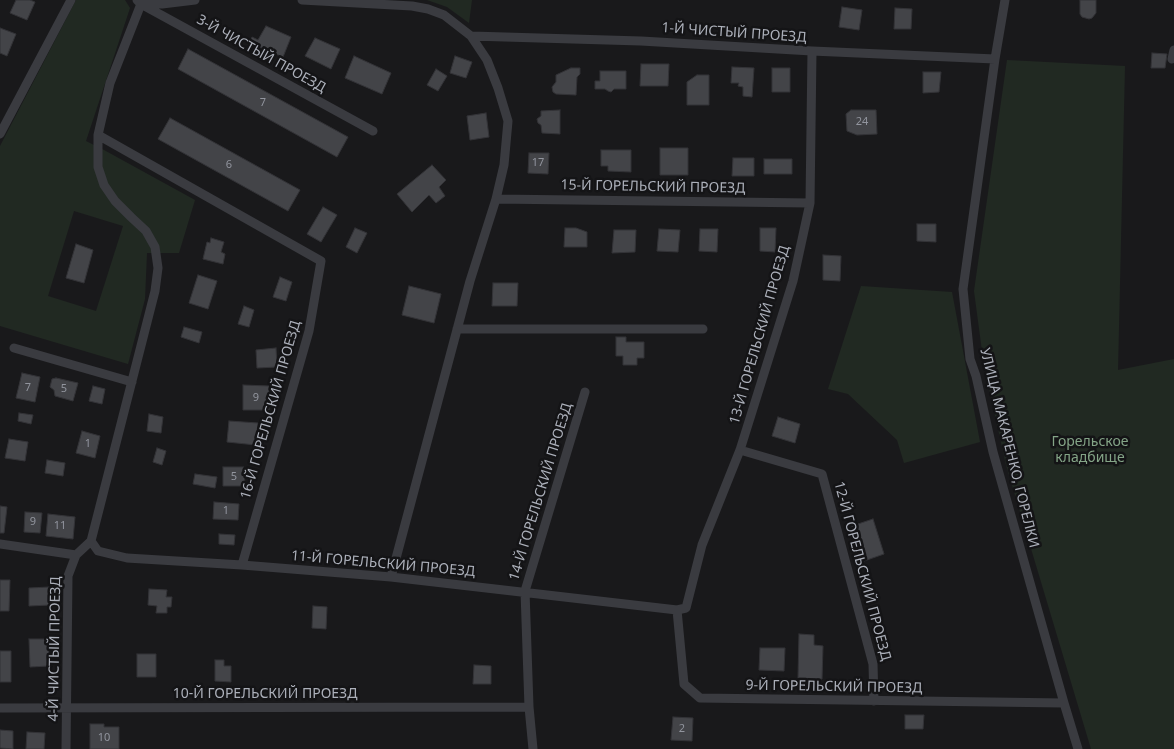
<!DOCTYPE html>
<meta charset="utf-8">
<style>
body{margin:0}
canvas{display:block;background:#19191b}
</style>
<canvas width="1174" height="749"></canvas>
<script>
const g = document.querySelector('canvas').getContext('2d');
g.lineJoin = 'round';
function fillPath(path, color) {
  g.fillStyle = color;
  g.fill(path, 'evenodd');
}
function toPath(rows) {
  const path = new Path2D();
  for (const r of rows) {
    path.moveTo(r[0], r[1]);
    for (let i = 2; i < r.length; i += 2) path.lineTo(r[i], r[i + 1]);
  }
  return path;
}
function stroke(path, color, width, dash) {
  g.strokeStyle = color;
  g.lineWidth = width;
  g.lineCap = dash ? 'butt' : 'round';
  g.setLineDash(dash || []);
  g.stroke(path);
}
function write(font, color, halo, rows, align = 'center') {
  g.font = font + ' "Noto Sans",sans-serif';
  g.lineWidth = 5;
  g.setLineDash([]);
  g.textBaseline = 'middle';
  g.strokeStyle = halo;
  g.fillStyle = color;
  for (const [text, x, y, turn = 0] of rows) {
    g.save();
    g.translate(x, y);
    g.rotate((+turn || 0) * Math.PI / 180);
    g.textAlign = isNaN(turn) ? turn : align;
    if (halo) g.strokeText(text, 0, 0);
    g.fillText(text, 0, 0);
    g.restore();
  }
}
fillPath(toPath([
 [76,0,125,0,130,8,86,141,104,150,195,200,179,253,147,253,145,299,128,364,0,326,0,146],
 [74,211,123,226,96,311,48,296],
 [427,0,472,0,469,23,447,7],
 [1007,60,1125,66,1118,370,1174,359,1174,749,1091,749,1006,465,984,366,974,291],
 [861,286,952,292,980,442,904,463,897,440,848,394,828,389]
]), '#212922');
const building = toPath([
 [16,0,30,0,35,2,27,20,10,13,16,0],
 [1080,0,1096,0,1096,13,1092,18,1089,19,1082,17,1080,14,1080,0],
 [842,7,862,10,859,30,839,27,842,7],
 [895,8,912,9,911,29,894,29,895,8],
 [266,26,291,37,283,57,250,43,252,37,258,40,266,26],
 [0,28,16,34,7,56,0,53,0,28],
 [315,38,340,49,331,69,305,56,315,38],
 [188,49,348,137,337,157,178,69,188,49],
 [1152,53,1167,54,1165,68,1151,68,1152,53],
 [354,56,391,73,382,94,345,78,354,56],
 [455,56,472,62,466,78,450,73,455,56],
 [641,64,669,64,668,86,640,86,641,64],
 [732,67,754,68,752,97,743,96,743,87,738,86,739,83,731,83,732,67],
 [571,68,580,68,580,74,577,77,576,95,556,94,553,92,552,87,556,82,556,75,571,68],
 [772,68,790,68,790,92,772,92,772,68],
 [436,69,447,76,438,91,427,85,436,69],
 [600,71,626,71,626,89,614,89,611,92,608,91,605,89,595,89,595,81,600,81,600,71],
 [923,72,941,72,939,92,923,93,923,72],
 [697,75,709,75,709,105,687,105,687,82,697,75],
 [560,110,560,134,542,133,541,125,538,123,537,119,541,116,541,111,560,110],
 [851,110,876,110,877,134,857,135,847,131,846,114,851,110],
 [486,113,489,137,470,140,467,116,486,113],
 [170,118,300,190,288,211,158,139,170,118],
 [660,148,688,148,688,175,660,175,660,148],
 [601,150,631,150,631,172,608,171,608,166,601,166,601,150],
 [529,153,549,153,548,174,528,173,529,153],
 [733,158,754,158,754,176,732,176,733,158],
 [764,159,792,159,792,174,764,174,764,159],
 [432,165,446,180,439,187,445,196,436,203,429,195,412,212,397,194,432,165],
 [323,207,337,215,321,242,307,234,323,207],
 [917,224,936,224,936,242,917,241,917,224],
 [355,228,367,233,357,253,346,247,355,228],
 [565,228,576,228,587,232,587,247,564,247,565,228],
 [760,228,776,228,775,252,760,251,760,228],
 [659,229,680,230,678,252,657,251,659,229],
 [700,229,718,229,717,252,699,251,700,229],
 [614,230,636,230,635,252,612,253,614,230],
 [211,238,224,242,221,252,225,254,223,264,203,259,207,242,210,243,211,238],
 [76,244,93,250,84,283,66,278,76,244],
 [823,255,841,256,840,281,823,280,823,255],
 [198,275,217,281,208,309,189,303,198,275],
 [280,277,292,282,286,301,273,297,280,277],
 [493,283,518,283,517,306,492,306,493,283],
 [409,286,441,294,434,323,402,315,409,286],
 [244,306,254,310,249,327,238,324,244,306],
 [184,327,202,332,199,343,181,337,184,327],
 [616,337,626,337,626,342,644,342,644,358,637,358,637,365,623,365,623,356,616,356,616,337],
 [276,348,277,367,257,368,256,350,276,348],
 [22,373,40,377,35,402,16,398,22,373],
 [56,378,78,383,73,401,55,396,54,390,50,387,52,379,56,378],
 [243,385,269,386,269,410,243,410,243,385],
 [93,386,105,389,102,404,89,401,93,386],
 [19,413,33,415,31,424,18,421,19,413],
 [149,414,163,417,161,433,147,431,149,414],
 [778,417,800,424,795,443,772,436,778,417],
 [229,421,258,423,256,445,227,442,229,421],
 [82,431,100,436,95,458,76,453,82,431],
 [9,439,28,442,25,461,5,458,9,439],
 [157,448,166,451,162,465,153,462,157,448],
 [47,460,65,463,63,476,45,473,47,460],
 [223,467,244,467,245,486,223,486,223,467],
 [195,474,217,477,215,488,193,484,195,474],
 [214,502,239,504,238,520,213,519,214,502],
 [0,506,7,507,4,533,0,533,0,506],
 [25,512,42,513,40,533,24,532,25,512],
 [48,514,75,517,73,539,46,536,48,514],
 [873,519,884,554,864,561,852,526,873,519],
 [219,534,235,535,234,545,219,544,219,534],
 [0,580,10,580,9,611,0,611,0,580],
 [50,587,50,605,29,606,29,588,50,587],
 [149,589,167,590,166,597,172,597,171,607,167,607,167,613,156,613,157,606,148,605,149,589],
 [313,606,327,607,326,629,312,628,313,606],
 [799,634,814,635,814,645,823,646,822,679,798,678,799,634],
 [29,639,48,639,49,666,30,667,29,639],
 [760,648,785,648,784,671,759,670,760,648],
 [0,651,11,651,11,682,0,682,0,651],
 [137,654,156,654,156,677,137,677,137,654],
 [215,660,224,660,224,666,231,666,231,682,215,681,215,660],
 [474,665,491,666,491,684,473,684,474,665],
 [905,715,924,715,923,729,905,729,905,715],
 [673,717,693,718,692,741,671,740,673,717],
 [90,724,104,724,104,727,119,727,119,749,90,749,90,724],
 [0,730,13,731,13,749,0,748,0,730],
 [27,732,45,733,44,749,26,749,27,732]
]);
fillPath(building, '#434448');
stroke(building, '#333337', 1);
stroke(toPath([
 [137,0,141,4,373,131],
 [302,0,412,6,428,9,444,15,471,36,487,60,498,88,508,121,504,165,496,199],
 [1005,0,995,59,963,289,970,359,976,376,993,452,1064,703,1078,749],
 [143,4,162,4,195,0],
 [471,36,641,41,812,51,995,59],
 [1172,59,1174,50],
 [0,134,71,0],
 [98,135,321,261,309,331,242,565],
 [457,329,703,329],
 [14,348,132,382],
 [740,450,822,474,873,664,874,701],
 [91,541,98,551,127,558,242,565,391,577,677,610,686,608,702,545,740,450,793,281,810,203,812,51],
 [0,544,76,555],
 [391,577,470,281,496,199,810,203],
 [677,610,684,684,700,698,1064,703],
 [0,708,529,707],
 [66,749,68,576,76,555,91,541,155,291,158,268,155,247,146,231,131,217,115,201,104,185,98,167,98,135,110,83,141,4],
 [533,749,529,707,525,591,585,392]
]), '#3a3b40', 9);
write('11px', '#92959e', null, [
 ["7",263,103],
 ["24",862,122],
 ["17",538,163],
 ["6",229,165],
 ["7",28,388],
 ["5",64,389],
 ["9",256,398],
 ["1",88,444],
 ["5",234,477],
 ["1",226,511],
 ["9",33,522],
 ["11",60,526],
 ["2",682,729],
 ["10",104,738]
]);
write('14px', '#acb0ba', '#141416', [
 ["1-Й ЧИСТЫЙ ПРОЕЗД",734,33,4],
 ["3-Й ЧИСТЫЙ ПРОЕЗД",261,54,29],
 ["15-Й ГОРЕЛЬСКИЙ ПРОЕЗД",653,187,1],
 ["13-Й ГОРЕЛЬСКИЙ ПРОЕЗД",760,335,-74],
 ["16-Й ГОРЕЛЬСКИЙ ПРОЕЗД",271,410,-74],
 ["УЛИЦА МАКАРЕНКО, ГОРЕЛКИ",1009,448,76],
 ["14-Й ГОРЕЛЬСКИЙ ПРОЕЗД",541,492,-73],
 ["11-Й ГОРЕЛЬСКИЙ ПРОЕЗД",383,564,5],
 ["12-Й ГОРЕЛЬСКИЙ ПРОЕЗД",862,571,75],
 ["4-Й ЧИСТЫЙ ПРОЕЗД",55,649,-89],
 ["9-Й ГОРЕЛЬСКИЙ ПРОЕЗД",834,687,1],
 ["10-Й ГОРЕЛЬСКИЙ ПРОЕЗД",265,694]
]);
write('14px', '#84a487', '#141416', [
 ["Горельское",1090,442],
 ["кладбище",1090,458]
]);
</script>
